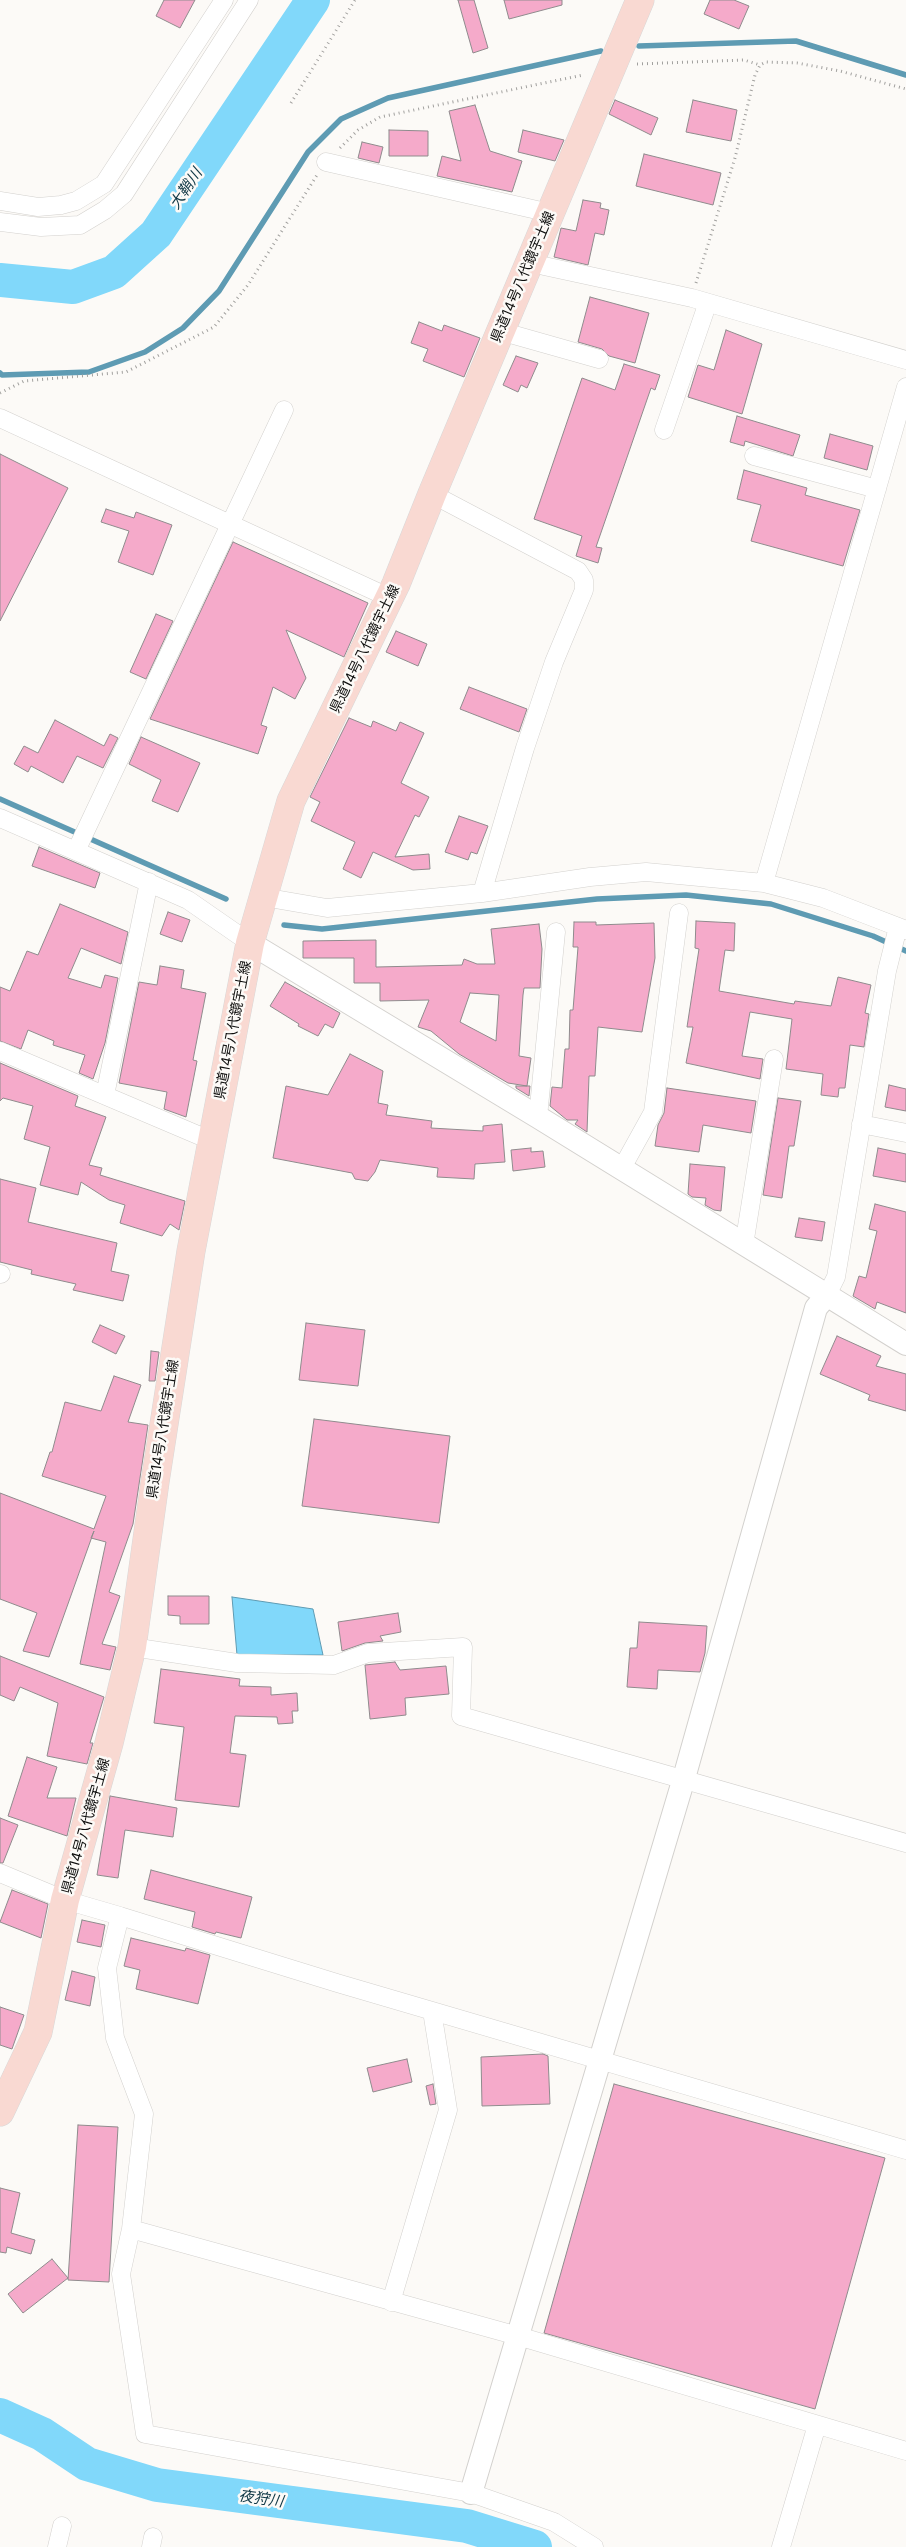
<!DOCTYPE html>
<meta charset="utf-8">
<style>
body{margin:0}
canvas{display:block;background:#fcfaf7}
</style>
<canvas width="906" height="2547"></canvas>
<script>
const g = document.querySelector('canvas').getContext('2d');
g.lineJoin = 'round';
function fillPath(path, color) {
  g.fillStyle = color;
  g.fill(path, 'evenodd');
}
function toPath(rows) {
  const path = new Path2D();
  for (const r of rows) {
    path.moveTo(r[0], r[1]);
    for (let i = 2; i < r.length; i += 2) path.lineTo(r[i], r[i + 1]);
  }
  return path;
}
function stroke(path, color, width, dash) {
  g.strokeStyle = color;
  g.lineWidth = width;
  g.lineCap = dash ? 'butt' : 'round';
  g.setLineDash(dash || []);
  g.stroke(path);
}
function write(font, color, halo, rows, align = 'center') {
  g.font = font + ' Inter,"Noto Sans JP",sans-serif';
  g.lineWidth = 5;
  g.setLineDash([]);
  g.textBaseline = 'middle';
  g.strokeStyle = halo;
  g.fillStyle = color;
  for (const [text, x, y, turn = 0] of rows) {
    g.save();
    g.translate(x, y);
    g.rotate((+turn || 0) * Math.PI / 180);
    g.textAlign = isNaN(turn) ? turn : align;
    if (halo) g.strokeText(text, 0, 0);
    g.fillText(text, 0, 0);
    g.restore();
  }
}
const water = toPath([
 [232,1597,313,1609,323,1655,237,1655,232,1597]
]);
fillPath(water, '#81d8fa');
stroke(water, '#5e9bb3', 1);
stroke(toPath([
 [639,46,796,41,906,75],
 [0,373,2,375,89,372,145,352,183,328,219,291,308,152,341,119,388,98,601,51],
 [0,799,226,899],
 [284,925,322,929,597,899,686,895,771,904,873,936,906,951]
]), '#5e9bb3', 5.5);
stroke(toPath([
 [0,280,73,287,114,272,156,234,313,0],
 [0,2415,42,2434,87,2464,157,2485,467,2526,535,2547]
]), '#81d8fa', 34);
const building = toPath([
 [164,0,195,0,180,28,156,16,164,0],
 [458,0,474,0,488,48,473,53,458,0],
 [504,0,562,0,562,5,509,19,504,0],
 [710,0,734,0,749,6,739,29,704,14,710,0],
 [615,100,658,118,651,135,609,114,615,100],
 [693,100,737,110,731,141,686,132,693,100],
 [475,105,490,151,522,161,512,192,437,176,442,156,461,161,449,111,475,105],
 [389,130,428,131,428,156,389,156,389,130],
 [523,130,564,140,555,161,518,152,523,130],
 [362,142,383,147,379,163,358,158,362,142],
 [644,154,721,173,713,205,636,186,644,154],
 [583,200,601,203,600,208,609,210,604,235,595,233,588,265,554,257,561,228,576,231,583,200],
 [590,297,649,313,635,363,609,356,602,349,578,342,590,297],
 [419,322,442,331,444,325,480,338,464,377,423,361,428,349,411,343,419,322],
 [726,330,762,344,742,414,688,397,698,365,714,370,726,330],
 [516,356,538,363,527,388,521,385,518,392,503,385,516,356],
 [624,364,660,375,655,390,651,388,596,547,602,548,598,563,576,556,582,536,534,519,582,378,615,390,624,364],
 [737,416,800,435,793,456,745,441,744,446,730,442,737,416],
 [830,434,873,446,867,470,824,458,830,434],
 [0,454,68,488,0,621,0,454],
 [744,470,807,488,805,495,860,510,843,566,751,541,761,505,737,499,744,470],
 [106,509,134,518,136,512,172,525,153,575,118,562,129,531,101,522,106,509],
 [233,542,368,603,344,657,286,630,306,678,295,699,273,687,261,725,267,727,258,754,150,719,233,542],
 [156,614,173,621,146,679,130,672,156,614],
 [396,631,427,644,418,666,386,652,396,631],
 [469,687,527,709,519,732,460,709,469,687],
 [349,718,371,727,373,721,396,731,400,722,424,733,401,783,429,797,419,817,415,815,395,857,429,854,430,869,413,870,373,852,361,878,343,869,355,842,311,821,320,802,310,797,349,718],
 [55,720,104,746,110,734,118,738,103,768,77,756,63,783,31,766,28,772,14,764,24,746,38,753,55,720],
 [141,737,200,763,178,812,152,801,161,780,129,764,141,737],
 [459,816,488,826,477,854,471,852,468,860,445,852,459,816],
 [39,847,100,873,95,888,32,866,39,847],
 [60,904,128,932,121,964,81,948,68,978,101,988,105,975,118,978,105,1043,93,1079,79,1073,85,1055,53,1045,54,1041,28,1030,21,1049,0,1041,0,987,10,991,27,951,38,955,60,904],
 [168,912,190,920,182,942,160,934,168,912],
 [696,921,735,923,734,951,725,950,719,991,794,1004,795,1001,831,1006,838,977,871,985,865,1013,869,1014,864,1047,850,1045,845,1088,839,1088,838,1097,821,1095,823,1074,786,1069,792,1019,750,1012,742,1056,763,1059,760,1079,686,1063,693,1027,687,1027,699,949,695,948,696,921],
 [574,922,596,922,596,925,654,923,655,958,642,1032,598,1027,595,1076,589,1076,587,1132,575,1124,578,1120,567,1120,550,1106,552,1087,562,1088,565,1049,569,1049,570,1010,573,1010,578,947,573,947,574,922],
 [539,924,542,949,540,988,524,988,523,995,519,1056,531,1058,527,1086,508,1083,459,1054,431,1031,418,1027,429,1000,380,1001,380,983,354,983,354,958,303,958,303,941,376,940,376,967,462,965,464,959,477,964,495,964,491,929,539,924],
 [470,993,499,995,496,1041,460,1022,470,993],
 [160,966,184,970,181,988,206,993,193,1060,197,1061,186,1117,164,1109,167,1092,119,1083,139,982,157,985,160,966],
 [285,982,340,1013,333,1028,325,1024,318,1036,298,1026,299,1024,270,1006,285,982],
 [350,1054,383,1071,378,1103,388,1105,386,1115,432,1121,431,1128,483,1131,483,1126,502,1124,505,1162,475,1164,474,1179,437,1177,438,1168,380,1160,375,1172,368,1181,355,1179,352,1173,273,1158,286,1086,328,1095,350,1054],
 [0,1063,78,1096,75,1106,106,1117,89,1165,102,1168,100,1175,185,1201,179,1230,170,1224,162,1236,120,1223,125,1205,109,1200,81,1182,78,1195,40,1185,50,1147,24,1139,33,1106,3,1098,0,1101,0,1063],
 [889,1085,906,1089,906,1111,885,1107,889,1085],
 [516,1086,530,1086,529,1096,516,1088,516,1086],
 [667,1088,756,1101,751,1133,703,1125,699,1152,655,1146,658,1125,664,1113,667,1088],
 [778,1098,801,1101,794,1146,789,1146,782,1198,763,1195,778,1098],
 [531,1148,531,1152,543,1151,545,1167,513,1171,511,1150,531,1148],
 [878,1148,906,1154,906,1182,873,1176,878,1148],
 [690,1164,725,1167,721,1211,714,1210,705,1205,706,1198,692,1197,688,1194,690,1164],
 [0,1179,36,1188,28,1222,117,1243,111,1271,129,1275,123,1301,73,1290,76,1284,31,1274,32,1270,0,1262,0,1179],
 [875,1204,906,1212,906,1313,877,1302,875,1309,853,1296,859,1276,866,1278,877,1231,869,1229,875,1204],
 [799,1218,825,1222,822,1241,795,1237,799,1218],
 [306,1323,365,1330,358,1386,299,1380,306,1323],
 [100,1325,125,1336,116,1354,92,1342,100,1325],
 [837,1336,881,1356,876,1366,906,1374,906,1411,868,1400,870,1395,820,1374,837,1336],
 [151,1351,159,1352,155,1381,149,1381,151,1351],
 [114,1376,141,1385,128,1422,148,1425,133,1524,109,1592,120,1596,102,1644,116,1647,110,1670,80,1664,106,1542,91,1538,94,1531,49,1657,23,1651,37,1613,0,1599,0,1493,94,1529,106,1496,42,1476,50,1452,52,1452,65,1402,101,1411,114,1376],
 [314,1419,450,1436,439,1523,302,1506,314,1419],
 [168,1596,209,1596,209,1624,180,1624,180,1616,168,1615,168,1596],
 [398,1613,401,1632,380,1636,383,1641,365,1643,342,1651,338,1622,398,1613],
 [639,1622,707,1626,705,1653,700,1672,658,1670,657,1689,627,1687,630,1648,637,1648,639,1622],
 [0,1656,104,1697,90,1743,93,1743,87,1764,47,1756,58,1703,20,1687,14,1701,0,1695,0,1656],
 [395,1662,400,1670,446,1666,449,1694,405,1698,406,1715,370,1719,365,1665,395,1662],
 [161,1669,240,1679,239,1686,271,1687,271,1695,297,1693,298,1711,292,1711,293,1723,278,1724,277,1717,235,1716,230,1753,246,1755,239,1807,175,1800,184,1727,154,1723,161,1669],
 [27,1757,57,1767,47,1798,76,1798,67,1836,8,1816,27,1757],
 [110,1796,177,1808,173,1837,125,1830,118,1878,97,1875,110,1796],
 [0,1818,18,1825,3,1863,0,1863,0,1818],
 [151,1870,252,1897,241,1938,216,1932,215,1934,192,1927,195,1912,144,1899,151,1870],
 [12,1890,48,1904,41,1938,0,1922,12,1890],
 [82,1920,105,1925,101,1947,77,1942,82,1920],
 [131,1938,185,1951,186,1948,210,1955,198,2004,136,1989,140,1970,124,1966,131,1938],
 [72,1971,95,1977,90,2006,65,2000,72,1971],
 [0,2007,24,2015,12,2049,0,2045,0,2007],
 [543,2054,548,2056,550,2104,482,2106,481,2057,543,2054],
 [407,2059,412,2082,373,2092,367,2068,407,2059],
 [433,2084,436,2104,430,2105,426,2086,433,2084],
 [614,2084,885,2158,815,2409,544,2333,614,2084],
 [78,2125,118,2127,109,2282,68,2280,78,2125],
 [0,2188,20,2193,11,2233,35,2240,31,2254,7,2247,6,2253,0,2252,0,2188],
 [52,2259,68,2278,23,2313,8,2294,52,2259]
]);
fillPath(building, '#f5aaca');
stroke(building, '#8f8b8d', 1);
const minor = toPath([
 [326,162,550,213],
 [0,201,38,207,61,205,76,201,104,184,224,0],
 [0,222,41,227,80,225,105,210,124,194,249,0],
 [529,260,544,266,692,298,906,360],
 [500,331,599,359],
 [0,418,390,598],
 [664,430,707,305],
 [754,456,877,489],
 [432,494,578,571,584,580,584,590,554,662,525,748,482,893],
 [0,818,188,900,250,943],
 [76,851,284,410],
 [764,883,906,387],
 [263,897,327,908,482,893,590,877,646,872,764,883,823,898,906,930],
 [0,1051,212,1141],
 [105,1095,149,882],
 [538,1117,556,932],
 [861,1124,906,1133],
 [622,1168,653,1112,679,913],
 [744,1245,774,1059],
 [0,1274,1,1274],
 [827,1295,836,1277,887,971,898,927],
 [132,1647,237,1663,334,1665,368,1653,463,1647,461,1716,906,1843],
 [0,1873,65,1900,120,1916,107,1968,115,2038,144,2114,131,2229,121,2274,145,2434,471,2493,554,2522,594,2547],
 [120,1916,337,1983,906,2150],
 [131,2229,518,2336,906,2451],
 [391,2302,448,2110,432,2011],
 [57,2547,62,2526],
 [151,2547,153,2537],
 [781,2547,817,2425]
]);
const tertiary = toPath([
 [250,943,538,1117,906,1344],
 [471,2493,684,1778,816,1308,827,1295]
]);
const primary = toPath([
 [0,2112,38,2032,65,1900,109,1743,132,1647,155,1482,191,1251,250,943,291,801,396,584,432,494,640,0]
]);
stroke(minor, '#d3d1ce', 19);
stroke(tertiary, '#d3d1ce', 24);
stroke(primary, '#d8d8d8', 29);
stroke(toPath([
 [637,64,744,60,760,65],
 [291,103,355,0],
 [340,148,358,130,380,117,583,75],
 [696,283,735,158,755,75,760,65,766,62,797,63,840,71,906,89],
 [0,393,24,381,126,372,214,327,248,285,317,175]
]), '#a1a09e', 3, [1, 4]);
stroke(minor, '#fff', 18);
stroke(tertiary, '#fff', 22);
stroke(primary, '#f9d9d2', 28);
write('14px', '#0e0e0d', '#fcfaf7', [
 ["県道14号八代鏡宇土線",523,277,-67],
 ["県道14号八代鏡宇土線",365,649,-64],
 ["県道14号八代鏡宇土線",233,1030,-79],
 ["県道14号八代鏡宇土線",163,1429,-81],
 ["県道14号八代鏡宇土線",86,1826,-74]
]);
write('italic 15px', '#0f3745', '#fcfaf7', [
 ["大鞘川",186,189,-56],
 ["夜狩川",261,2499,8]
]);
</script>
